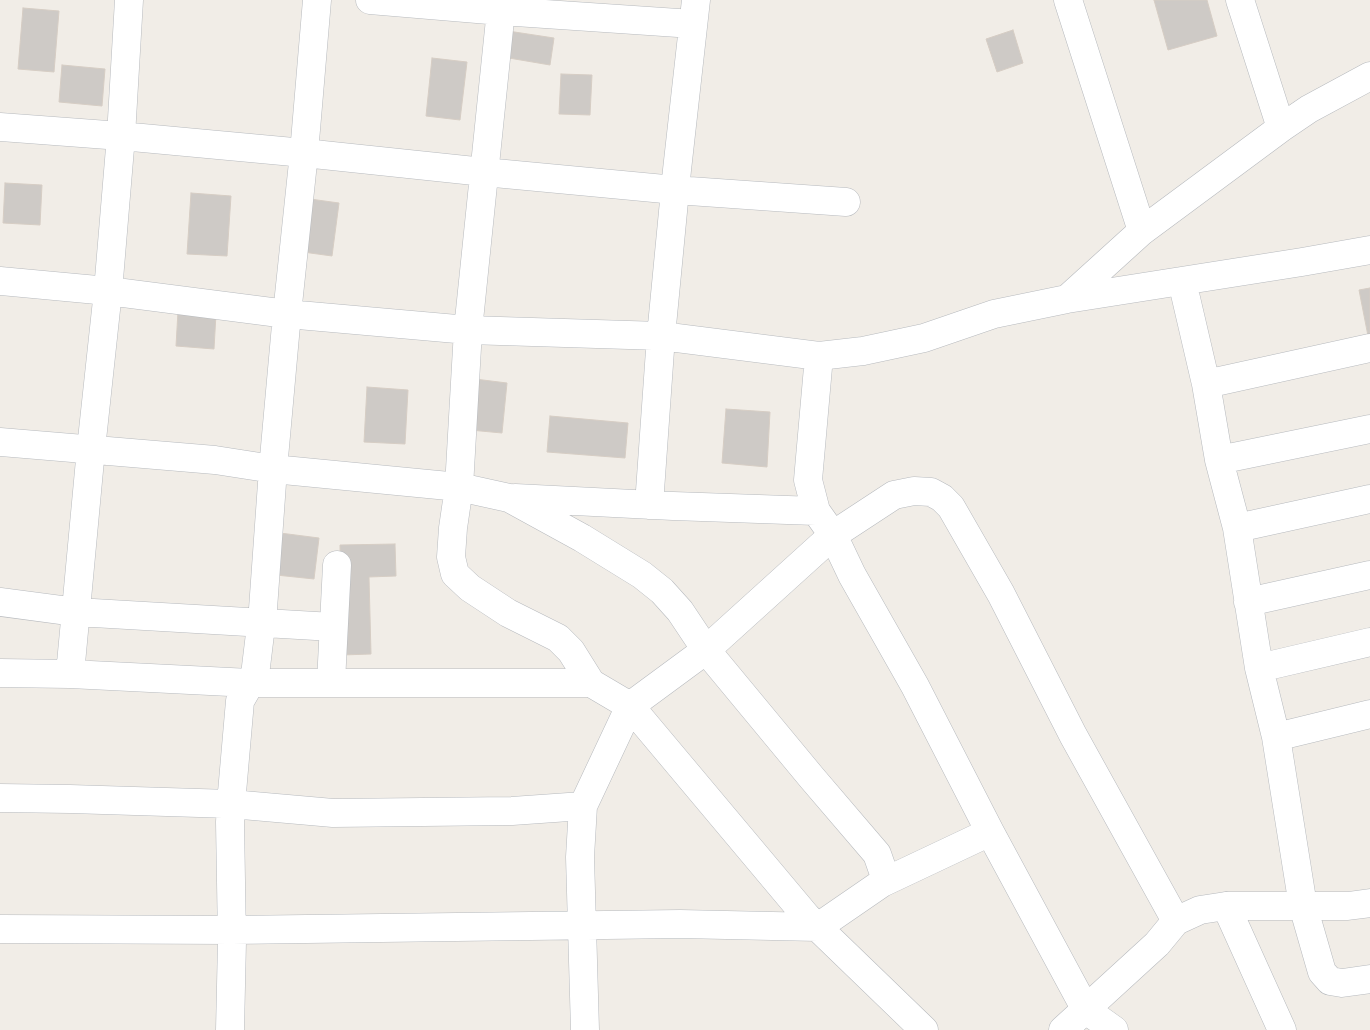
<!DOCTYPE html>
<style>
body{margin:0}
canvas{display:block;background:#f1ede7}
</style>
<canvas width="1370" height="1030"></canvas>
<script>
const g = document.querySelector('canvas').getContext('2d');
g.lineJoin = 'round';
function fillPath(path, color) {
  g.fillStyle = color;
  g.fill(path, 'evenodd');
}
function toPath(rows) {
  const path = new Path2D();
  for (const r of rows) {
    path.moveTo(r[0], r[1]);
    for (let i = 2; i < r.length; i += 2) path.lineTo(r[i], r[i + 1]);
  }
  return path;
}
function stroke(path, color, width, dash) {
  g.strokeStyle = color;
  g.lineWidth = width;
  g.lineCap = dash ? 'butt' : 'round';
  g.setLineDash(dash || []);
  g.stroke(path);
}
const building = toPath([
 [1154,0,1207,0,1217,36,1168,50,1154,0],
 [23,8,59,11,54,72,18,69,23,8],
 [1013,30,1023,63,997,72,986,39,1013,30],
 [508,31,554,38,550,65,503,57,508,31],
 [432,58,467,62,460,120,426,116,432,58],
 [62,65,105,69,102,106,59,102,62,65],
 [561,74,592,75,590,115,559,114,561,74],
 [5,183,42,185,40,225,3,223,5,183],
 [191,193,231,196,227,256,187,254,191,193],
 [310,199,339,203,332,256,303,252,310,199],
 [1370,288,1370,340,1369,341,1359,290,1370,288],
 [178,311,216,314,214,349,176,346,178,311],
 [475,379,507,383,502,433,470,430,475,379],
 [367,387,408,390,405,444,364,442,367,387],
 [726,409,770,412,767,467,722,463,726,409],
 [550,416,628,423,625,458,547,452,550,416],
 [280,533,319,538,314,579,276,575,280,533],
 [395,544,396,576,369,577,371,654,342,655,340,545,395,544]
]);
fillPath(building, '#cecac6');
stroke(building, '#d6cdc4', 1);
const minor = toPath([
 [370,0,501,11,693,24],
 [502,0,468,330,459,487,453,528,451,557,455,574,470,588,508,613,558,638,571,651,591,683,630,706,807,917,924,1030],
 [1068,0,1142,231],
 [1240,0,1281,128],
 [0,127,121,136,304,153,484,172,675,190,846,202],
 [0,281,108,291,287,314,468,330,661,336,819,356,863,351,924,338,994,314,1067,299,1302,262,1370,250],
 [1182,281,1206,384,1219,460,1237,528,1259,668,1276,737,1370,714],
 [1067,299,1142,231,1281,128,1309,109,1370,76],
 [819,356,808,480,816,511,833,535,852,575,915,686,990,832,1086,1010,1114,1030],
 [1206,384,1370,348],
 [0,442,215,460,273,469,459,487,509,498,582,538,642,575,662,591,680,611,706,650,812,778,877,854,884,874,882,883,818,927,680,924,232,930,0,929],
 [1219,460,1370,429],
 [515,498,673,506,816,511],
 [649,505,661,336,677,170,696,0],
 [1237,528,1370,499],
 [0,602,76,612,333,627],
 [1248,602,1370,575],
 [1259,668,1370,642],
 [0,673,70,674,250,683,591,683],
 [70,674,91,449,108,291,121,136,129,0],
 [331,682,337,565],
 [1276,737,1303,906,1322,972,1330,981,1342,983,1370,979],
 [0,798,70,799,231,804,333,813,512,811,583,806],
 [882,883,990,832],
 [1226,906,1282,1030],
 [230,1030,232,941,230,822,231,804,240,701,255,675,263,609,273,469,287,314,304,153,317,0],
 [585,1030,580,857,583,806,630,706,706,650,833,535,894,495,914,491,931,492,942,498,951,507,1001,594,1073,735,1176,921],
 [1063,1030,1157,944,1176,921,1200,910,1226,906,1348,906,1370,903]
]);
stroke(minor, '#b7babe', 29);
stroke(minor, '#fff', 28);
</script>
